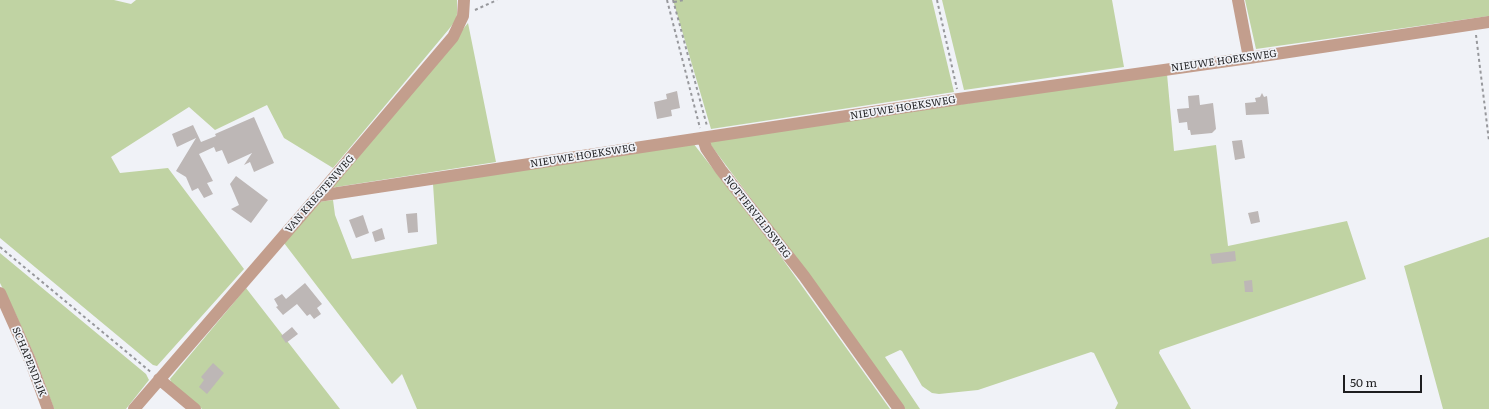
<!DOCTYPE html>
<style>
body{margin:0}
#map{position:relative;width:1489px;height:409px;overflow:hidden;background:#f0f2f7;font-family:Literata,serif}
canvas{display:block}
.scale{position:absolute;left:1343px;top:375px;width:79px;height:18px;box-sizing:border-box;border:2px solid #1e1e20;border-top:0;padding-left:5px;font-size:12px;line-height:14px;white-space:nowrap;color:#1e1e20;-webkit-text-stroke:3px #f0f2f7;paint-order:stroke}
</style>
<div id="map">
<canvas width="1489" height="409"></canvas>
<div class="scale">50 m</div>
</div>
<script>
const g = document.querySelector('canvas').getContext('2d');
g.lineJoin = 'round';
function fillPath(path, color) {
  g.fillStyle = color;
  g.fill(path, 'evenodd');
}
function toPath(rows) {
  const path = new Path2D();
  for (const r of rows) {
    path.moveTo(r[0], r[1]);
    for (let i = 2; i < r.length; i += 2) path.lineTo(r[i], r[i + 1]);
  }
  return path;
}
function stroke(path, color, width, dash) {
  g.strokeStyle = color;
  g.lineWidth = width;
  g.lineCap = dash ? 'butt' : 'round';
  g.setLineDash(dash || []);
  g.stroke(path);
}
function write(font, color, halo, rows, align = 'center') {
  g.font = font + ' Literata,serif';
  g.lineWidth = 3.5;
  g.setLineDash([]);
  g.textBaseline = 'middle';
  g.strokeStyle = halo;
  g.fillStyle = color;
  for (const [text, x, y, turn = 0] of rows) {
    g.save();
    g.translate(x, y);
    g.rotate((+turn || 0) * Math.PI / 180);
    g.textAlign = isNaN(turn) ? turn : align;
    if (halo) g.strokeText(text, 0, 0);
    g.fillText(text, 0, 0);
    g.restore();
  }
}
fillPath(toPath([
 [0,0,114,0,131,4,136,0,457,0,457,14,456,20,449,29,333,168,284,138,267,105,215,130,189,107,111,157,120,173,168,168,244,269,157,366,153,365,0,238],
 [673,0,932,0,954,92,711,129],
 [942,0,1112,0,1124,67,964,90],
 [1245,0,1489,0,1489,16,1256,49],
 [468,23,496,162,330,188,449,46],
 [1167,74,1174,151,1216,145,1228,246,1347,221,1366,279,1160,350,1159,353,1191,409,1115,409,1118,403,1094,353,1091,352,978,390,939,394,932,393,922,386,902,351,900,350,885,357,920,409,904,409,821,292,710,144,711,141],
 [693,143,774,247,890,409,417,409,402,374,392,384,284,243,318,202,333,200,335,215,352,259,437,244,433,184],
 [1489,237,1489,409,1443,409,1404,266],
 [0,253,146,374,149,380,126,409,54,409,36,359,16,315,0,283],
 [246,288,340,409,202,409,172,384,170,379]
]), '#c0d3a3');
fillPath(toPath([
 [677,91,680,108,671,110,672,116,657,119,654,102,667,99,666,94],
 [1262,93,1264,97,1267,96,1269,114,1246,115,1245,103,1256,102,1255,98,1260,97],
 [1199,95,1200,105,1213,103,1216,129,1212,133,1191,135,1190,130,1188,130,1187,122,1179,123,1177,109,1189,108,1188,96],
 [254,117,274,163,254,172,250,162,244,165,252,153,228,164,222,150,216,152,214,147,199,154,213,181,207,183,213,194,204,198,198,188,192,191,186,177,176,171,196,138,177,147,172,134,193,125,201,142,216,136,215,134],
 [1242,140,1245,158,1235,160,1232,141],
 [236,176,268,200,251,223,231,209,239,205,230,184],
 [1258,211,1260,222,1251,224,1248,213],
 [417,213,418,232,408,233,406,214],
 [363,215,369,233,356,238,349,220],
 [382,228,385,239,375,242,372,232],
 [1235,251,1236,261,1212,264,1210,254],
 [1252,280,1253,292,1245,292,1244,281],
 [305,283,322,304,317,308,321,314,314,319,310,314,307,316,297,304,283,315,276,307,278,306,274,299,282,294,286,299],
 [292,327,298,334,286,343,281,336],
 [213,363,224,373,207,394,199,387,204,380,201,377]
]), '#bdb7b6');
stroke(toPath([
 [667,0,700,128],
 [673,0,707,126],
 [937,0,957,89],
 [674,2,684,0],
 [475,10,497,0],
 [1476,35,1489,141],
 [0,247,152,373]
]), '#97989c', 2, [3, 3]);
stroke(toPath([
 [1238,0,1249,58],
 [703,138,706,148,721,170,804,276,899,409],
 [318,196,959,99,1249,58,1489,22],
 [0,293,30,360,48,409],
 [159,379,195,409],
 [134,409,318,196,453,37,463,16,464,0]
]), '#c39e8d', 12);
write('10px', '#1e1e20', '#f0f2f7', [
 ["NIEUWE HOEKSWEG",1224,61,-8],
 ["NIEUWE HOEKSWEG",903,108,-9],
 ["NIEUWE HOEKSWEG",583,156,-9],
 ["VAN KREGTENWEG",320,194,-49],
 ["NOTTERVELDSWEG",757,217,52],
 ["SCHAPENDIJK",29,362,68]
]);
</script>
